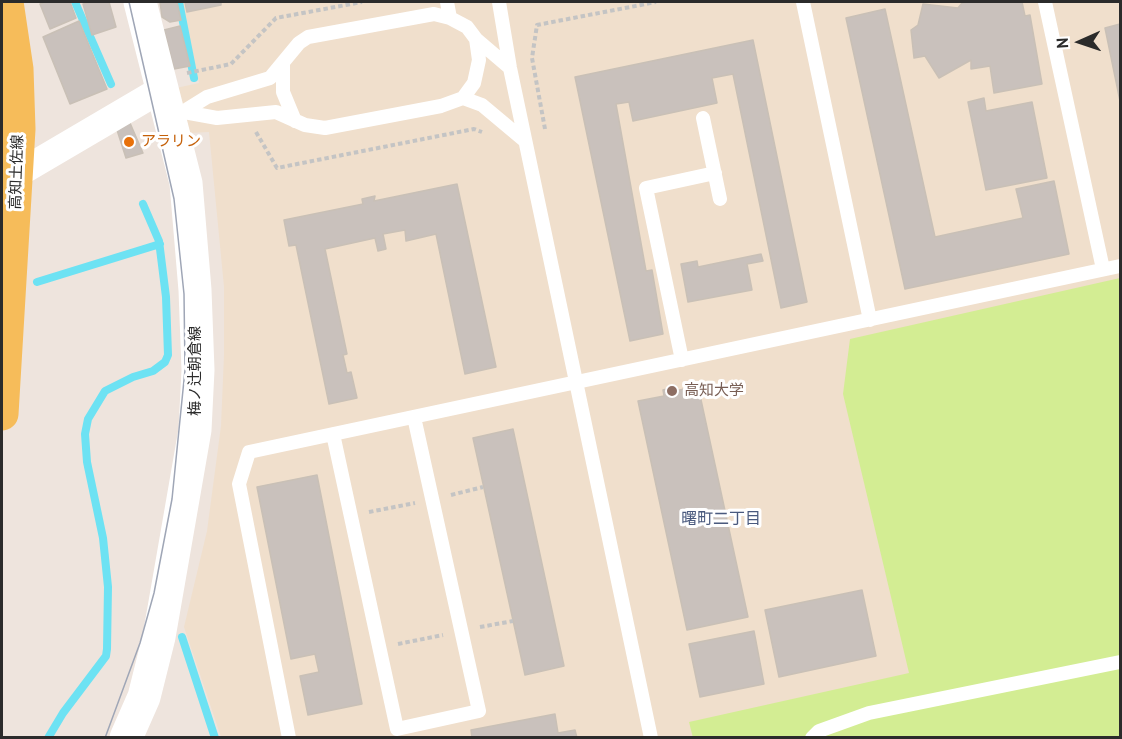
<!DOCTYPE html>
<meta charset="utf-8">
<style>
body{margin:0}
#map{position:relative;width:1122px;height:739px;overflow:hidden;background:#eee4dd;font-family:"PT Sans",sans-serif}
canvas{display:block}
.frame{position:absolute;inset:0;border:3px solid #2b2b2b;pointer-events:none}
.north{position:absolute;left:1050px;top:12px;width:60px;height:60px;-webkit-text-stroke:4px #fff;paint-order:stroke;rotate:267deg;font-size:16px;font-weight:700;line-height:24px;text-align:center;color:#2b2b2b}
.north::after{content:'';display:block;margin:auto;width:21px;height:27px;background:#2b2b2b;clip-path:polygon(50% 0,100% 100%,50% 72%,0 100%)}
</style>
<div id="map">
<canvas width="1122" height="739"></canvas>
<div class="frame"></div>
<div class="north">N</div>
</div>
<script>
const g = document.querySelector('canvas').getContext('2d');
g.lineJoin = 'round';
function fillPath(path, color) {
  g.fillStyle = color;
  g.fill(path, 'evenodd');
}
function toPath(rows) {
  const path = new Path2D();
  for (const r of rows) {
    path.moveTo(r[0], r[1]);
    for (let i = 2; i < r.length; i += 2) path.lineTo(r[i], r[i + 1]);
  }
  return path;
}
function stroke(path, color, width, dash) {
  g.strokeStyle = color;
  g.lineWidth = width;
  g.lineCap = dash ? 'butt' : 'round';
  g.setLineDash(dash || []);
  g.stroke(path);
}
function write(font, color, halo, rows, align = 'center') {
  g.font = font + ' "PT Sans","Noto Sans JP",sans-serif';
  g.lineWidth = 6;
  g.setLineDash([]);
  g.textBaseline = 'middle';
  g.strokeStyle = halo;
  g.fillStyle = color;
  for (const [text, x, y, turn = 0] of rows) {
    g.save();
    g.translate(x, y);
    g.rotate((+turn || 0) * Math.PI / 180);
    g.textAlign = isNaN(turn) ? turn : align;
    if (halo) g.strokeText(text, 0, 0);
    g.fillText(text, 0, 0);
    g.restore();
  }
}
fillPath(toPath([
 [182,2,1120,2,1120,737,221,737,184,627,207,531,221,426,224,355,224,287,209,132,190,133,176,88,199,83]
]), '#f0dfcc');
fillPath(toPath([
 [1120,278,1120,737,693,738,689,722,909,673,843,394,850,339]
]), '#d3ed93');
stroke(toPath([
 [75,2,111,84],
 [179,2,194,78],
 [37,282,160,244],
 [182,637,215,738],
 [48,738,63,713,106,656,107,649,108,587,103,538,87,462,85,434,88,419,105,391,133,377,153,371,165,362,168,355,166,297,159,241,143,204]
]), '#6de2f3', 8);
const building = toPath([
 [45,2,70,2,76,18,50,29,40,4,45,2],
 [91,2,109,2,116,27,92,35,83,4,91,2],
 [160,2,177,2,181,20,170,22,162,17,160,2],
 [185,2,221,2,221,5,187,12,185,2],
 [1022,2,1025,16,1030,15,1042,84,994,93,990,66,971,69,971,60,939,78,925,56,914,58,911,30,918,25,923,4,958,8,962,3,968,2,1022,2],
 [885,9,935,237,1023,218,1016,189,1054,181,1069,254,905,289,846,18,885,9],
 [79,21,107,89,70,104,43,37,79,21],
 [1120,24,1120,101,1105,28,1120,24],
 [180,26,190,66,174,69,164,30,180,26],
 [753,40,807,302,781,308,733,74,712,78,717,103,633,121,629,102,616,104,646,271,652,270,663,334,630,341,575,77,753,40],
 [984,98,986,111,1032,102,1047,178,986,190,968,102,984,98],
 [130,123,143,153,126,158,117,130,130,123],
 [457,184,496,367,465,374,436,234,406,241,405,230,383,234,386,249,378,251,375,238,325,249,347,354,343,355,347,373,351,372,357,398,329,404,296,245,289,246,284,220,363,204,362,199,375,196,374,201,457,184],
 [761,254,763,261,747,264,752,290,688,302,681,264,697,261,698,267,761,254],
 [698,386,748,617,687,630,638,401,664,396,663,390,674,387,675,391,698,386],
 [513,429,564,666,525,675,473,438,513,429],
 [317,475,362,704,308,715,300,676,319,672,315,654,291,659,257,487,317,475],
 [862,590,876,656,779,677,765,610,862,590],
 [754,631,764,684,700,697,689,644,754,631],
 [555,714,558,733,575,730,577,738,472,738,471,730,555,714]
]);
fillPath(building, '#c9c1bc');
stroke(building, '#c9c0b6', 1.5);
stroke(toPath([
 [187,73,231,64,276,18,362,2],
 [545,129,532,58,537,25,656,2],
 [256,132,277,168,474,129,482,132],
 [451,495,483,487],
 [369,512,415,503],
 [480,627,513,621],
 [398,644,443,635]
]), '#c4c4c4', 4, [4.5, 3]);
stroke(toPath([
 [447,2,450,18],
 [499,2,510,68,651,738],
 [803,2,870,320],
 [1045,2,1103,269],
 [283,63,283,92,295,121],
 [463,98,474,83,479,60,476,39],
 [184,112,217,118,276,112,305,125,325,128,441,106,463,98,482,105,525,141],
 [703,118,720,199],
 [170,120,207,97,270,78,299,43,308,37,434,14,450,18,467,27,476,39,510,68],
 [682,360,646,188,715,173],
 [333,434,397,729,479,711,414,417],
 [289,738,239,484,249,452,1120,266],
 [812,738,819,731,869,713,1120,662]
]), '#fff', 14);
stroke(toPath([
 [2,183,162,89]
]), '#fff', 27);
stroke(toPath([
 [126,738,144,697,159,637,195,430,198,370,195,290,186,183,140,2]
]), '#fff', 33);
stroke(toPath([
 [2,414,19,129,17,69,7,2]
]), '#f6bc5a', 33);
stroke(toPath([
 [105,738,140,643,154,593,172,499,185,370,184,294,174,199,129,2]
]), '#9fa6b6', 1.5);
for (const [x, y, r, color] of [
 [129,142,6,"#e8710a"],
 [672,391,6,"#8d6e63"]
]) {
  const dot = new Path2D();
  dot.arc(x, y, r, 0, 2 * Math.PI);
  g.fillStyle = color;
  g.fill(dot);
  stroke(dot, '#fff', 2);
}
write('15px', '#c56008', '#fff', [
 ["アラリン",141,142]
], 'left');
write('15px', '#2b2b2b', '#fff', [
 ["高知土佐線",17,172,-88],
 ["梅ノ辻朝倉線",196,371,-90]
]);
write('15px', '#785e54', '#fff', [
 ["高知大学",684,391]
], 'left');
write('16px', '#4a5a7e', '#fff', [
 ["曙町二丁目",721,519]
]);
</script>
